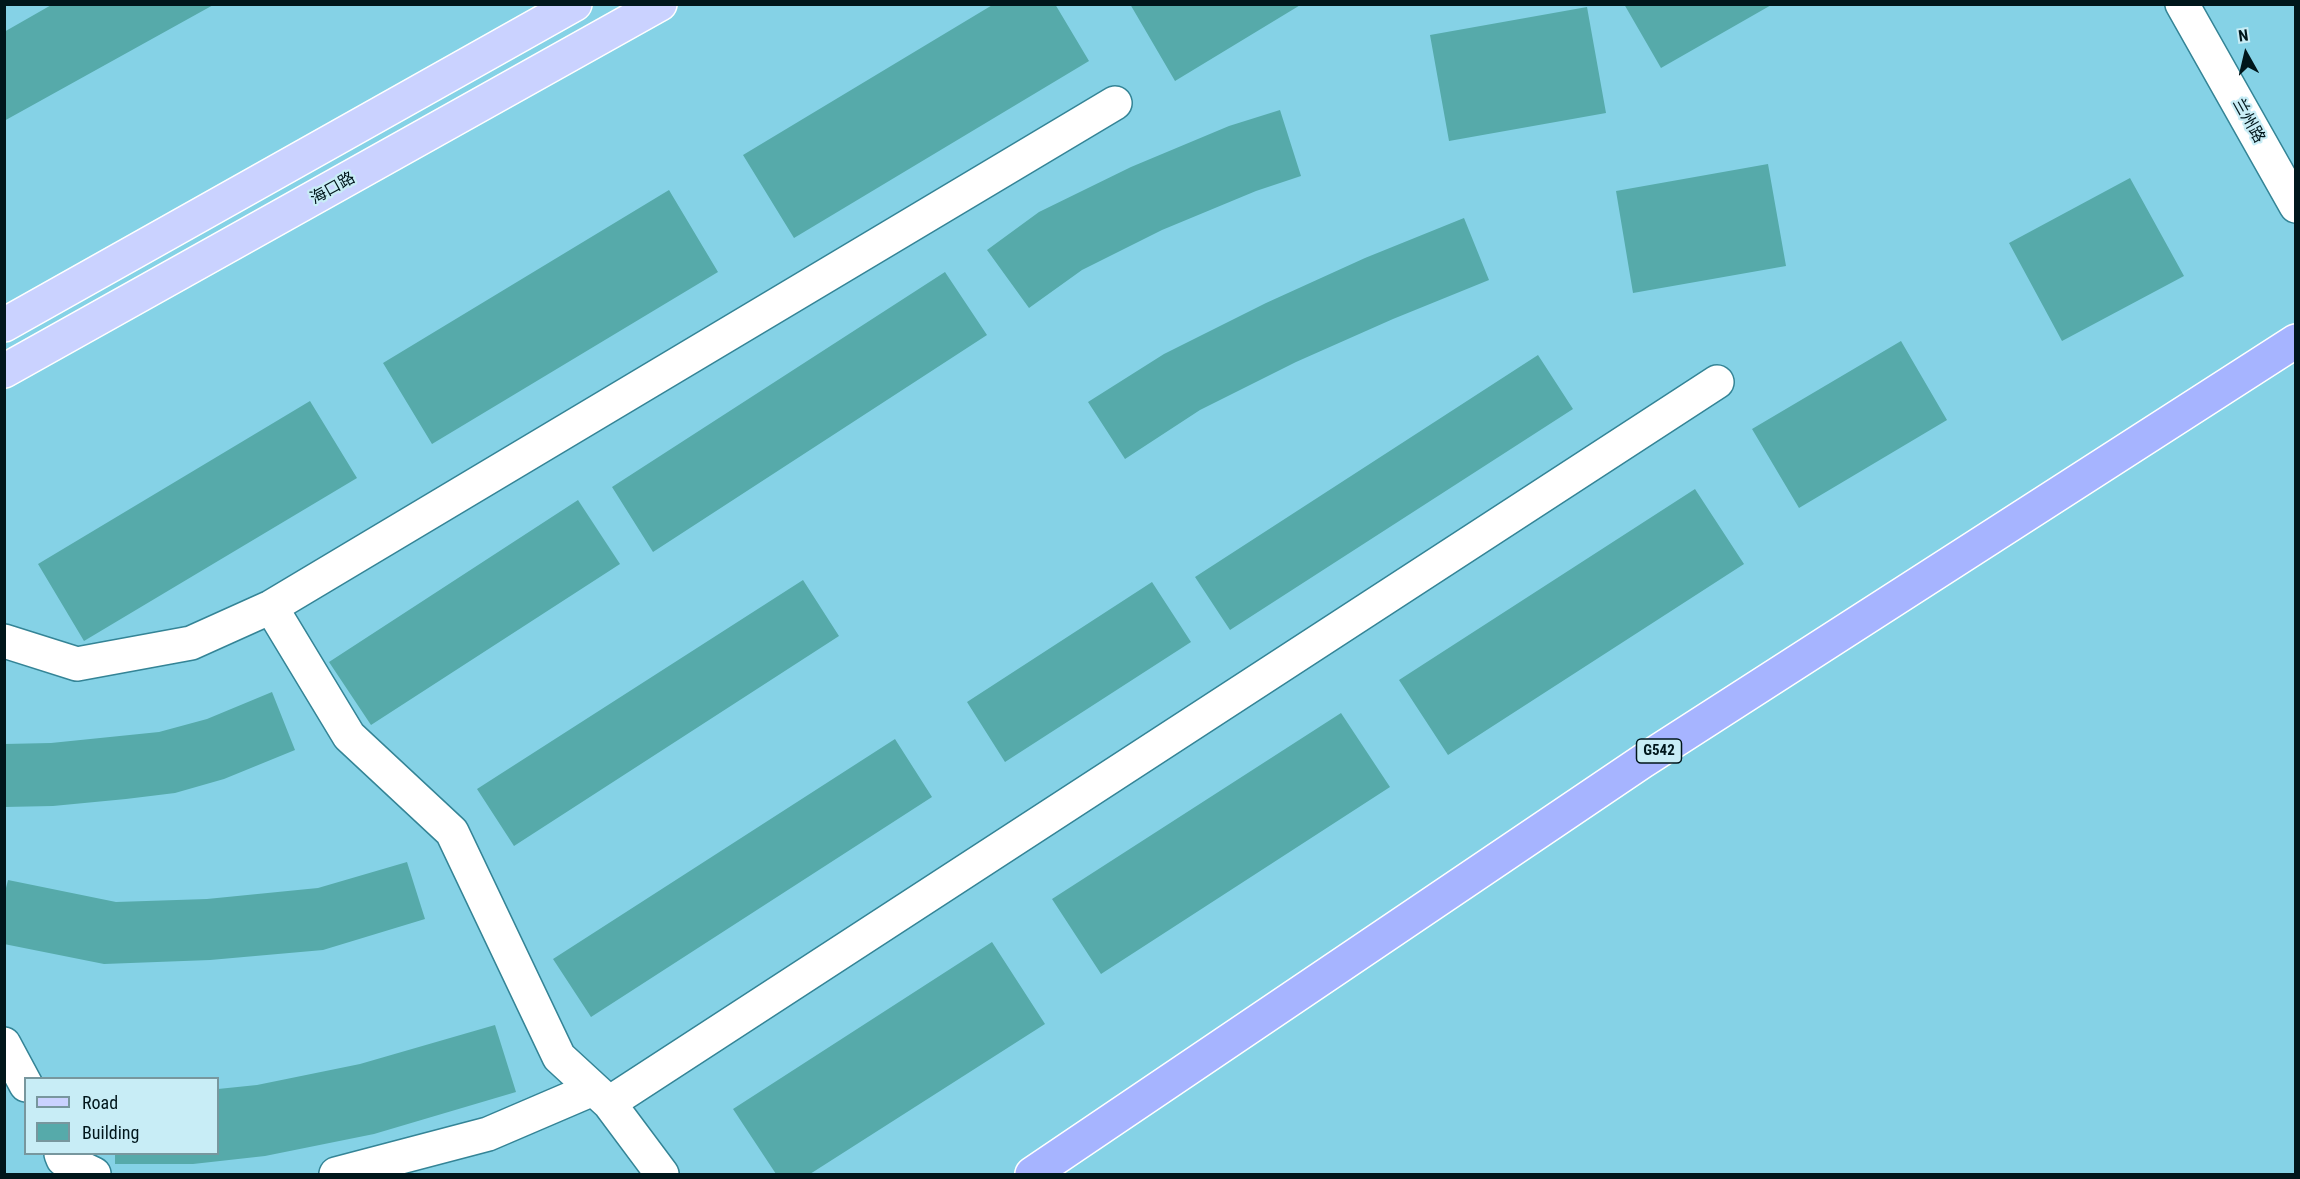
<!DOCTYPE html>
<meta charset="utf-8">
<style>
body{margin:0}
#map{position:relative;width:2300px;height:1179px;overflow:hidden;background:#85d2e6;font-family:"Roboto Condensed",sans-serif}
canvas{display:block}
.frame{position:absolute;inset:0;border:6px solid #00161b;pointer-events:none}
.legend{position:absolute;left:24px;top:1077px;width:195px;height:78px;box-sizing:border-box;background:#c8edf6;border:2px solid #78979e;margin:0;padding:8px 10px;list-style:none;font-size:18px;color:#00161b}
.legend li{display:flex;align-items:center;gap:12px;height:30px}
.legend b{width:30px;border:2px solid #78979e}
.north{position:absolute;left:2216px;top:24px;width:60px;height:60px;-webkit-text-stroke:4px #c8edf6;paint-order:stroke;rotate:352deg;font-size:16px;font-weight:700;line-height:24px;text-align:center;color:#00161b}
.north::after{content:'';display:block;margin:auto;width:21px;height:27px;background:#00161b;clip-path:polygon(50% 0,100% 100%,50% 72%,0 100%)}
</style>
<div id="map">
<canvas width="2300" height="1179"></canvas>
<div class="frame"></div>
<ul class="legend">
<li><b style="height:8px;background:#cad2ff"></b>Road</li>
<li><b style="height:16px;background:#56aaaa"></b>Building</li>
</ul>
<div class="north">N</div>
</div>
<script>
const g = document.querySelector('canvas').getContext('2d');
g.lineJoin = 'round';
function fillPath(path, color) {
  g.fillStyle = color;
  g.fill(path, 'evenodd');
}
function toPath(rows) {
  const path = new Path2D();
  for (const r of rows) {
    path.moveTo(r[0], r[1]);
    for (let i = 2; i < r.length; i += 2) path.lineTo(r[i], r[i + 1]);
  }
  return path;
}
function stroke(path, color, width, dash) {
  g.strokeStyle = color;
  g.lineWidth = width;
  g.lineCap = dash ? 'butt' : 'round';
  g.setLineDash(dash || []);
  g.stroke(path);
}
function write(font, color, halo, rows, align = 'center') {
  g.font = font + ' "Roboto Condensed","Noto Sans SC",sans-serif';
  g.lineWidth = 4.5;
  g.setLineDash([]);
  g.textBaseline = 'middle';
  g.strokeStyle = halo;
  g.fillStyle = color;
  for (const [text, x, y, turn = 0] of rows) {
    g.save();
    g.translate(x, y);
    g.rotate((+turn || 0) * Math.PI / 180);
    g.textAlign = isNaN(turn) ? turn : align;
    if (halo) g.strokeText(text, 0, 0);
    g.fillText(text, 0, 0);
    g.restore();
  }
}
fillPath(toPath([
 [53,4,215,4,4,121,4,32],
 [994,4,1055,4,1089,61,794,238,743,155],
 [1130,4,1302,4,1175,81],
 [1624,4,1773,4,1661,68],
 [1587,7,1606,113,1449,141,1430,35],
 [1280,110,1301,176,1256,191,1162,230,1082,270,1029,308,987,250,1039,212,1131,167,1229,126],
 [1768,164,1786,266,1633,293,1616,191],
 [2130,178,2184,276,2062,341,2009,243],
 [669,190,718,272,432,444,383,363],
 [1464,218,1489,280,1393,319,1296,362,1200,410,1125,459,1088,402,1164,354,1266,303,1365,258],
 [945,272,987,335,653,552,612,487],
 [1901,341,1947,420,1799,508,1752,429],
 [1538,355,1573,409,1230,630,1195,577],
 [310,401,357,478,84,641,38,564],
 [1695,489,1744,564,1448,755,1399,680],
 [578,500,620,564,371,725,329,662],
 [803,580,839,636,514,846,477,789],
 [1152,582,1191,642,1005,762,967,702],
 [272,692,295,750,224,779,175,793,126,799,53,806,4,807,4,744,51,743,159,732,207,719],
 [1341,713,1390,787,1101,974,1052,899],
 [895,739,932,797,591,1017,553,959],
 [407,862,425,919,323,950,210,960,104,964,4,944,4,896,8,880,116,902,207,899,318,888],
 [992,942,1045,1024,810,1174,776,1174,733,1109],
 [495,1025,516,1092,374,1134,265,1156,193,1164,115,1164,115,1154,218,1154,218,1089,257,1085,360,1064]
]), '#56aaaa');
const street = toPath([
 [2182,4,2296,206],
 [271,607,349,736,452,832,559,1057,609,1103,662,1174],
 [4,641,77,664,191,643,271,607,1115,103],
 [4,1044,26,1085],
 [609,1103,1717,382],
 [61,1154,63,1159,94,1174],
 [336,1174,488,1134,593,1089]
]);
const primary = toPath([
 [4,325,575,4],
 [4,371,660,4]
]);
const highway = toPath([
 [1032,1174,1643,761,2296,341]
]);
stroke(street, '#348496', 36);
stroke(primary, '#fff', 36);
stroke(highway, '#fff', 36);
stroke(street, '#fff', 33);
stroke(primary, '#cad2ff', 33);
stroke(highway, '#a6b4ff', 33);
for (const [x, y, w] of [
 [1659,751,45]
]) {
  const box = new Path2D();
  box.roundRect(x - w / 2, y - 12, w, 24, 4.5);
  g.fillStyle = '#c8edf6';
  g.fill(box);
  stroke(box, '#00161b', 1.5);
}
write('bold 15px', '#00161b', null, [
 ["G542",1659,751]
]);
write('16px', '#00161b', '#c8edf6', [
 ["兰州路",2248,121,61],
 ["海口路",333,189,-29]
]);
</script>
